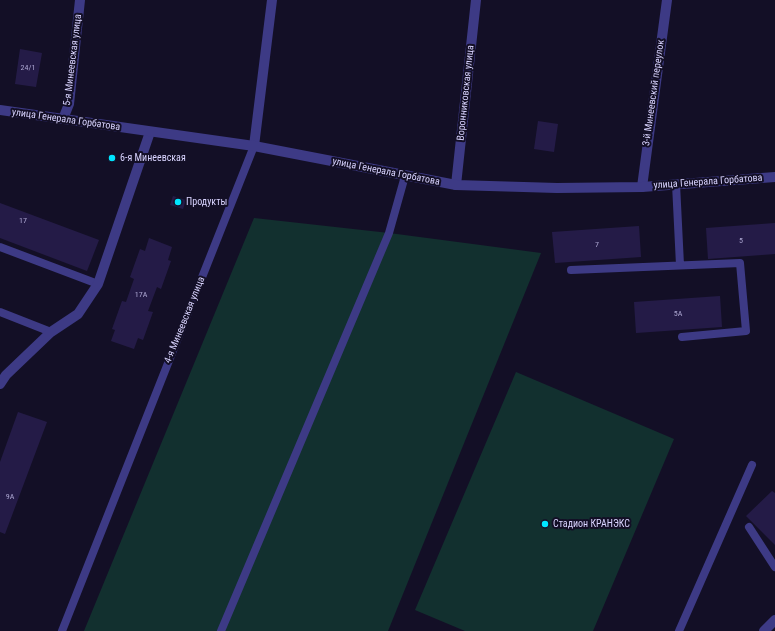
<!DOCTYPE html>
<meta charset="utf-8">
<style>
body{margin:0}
canvas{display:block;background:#130f26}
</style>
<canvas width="775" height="631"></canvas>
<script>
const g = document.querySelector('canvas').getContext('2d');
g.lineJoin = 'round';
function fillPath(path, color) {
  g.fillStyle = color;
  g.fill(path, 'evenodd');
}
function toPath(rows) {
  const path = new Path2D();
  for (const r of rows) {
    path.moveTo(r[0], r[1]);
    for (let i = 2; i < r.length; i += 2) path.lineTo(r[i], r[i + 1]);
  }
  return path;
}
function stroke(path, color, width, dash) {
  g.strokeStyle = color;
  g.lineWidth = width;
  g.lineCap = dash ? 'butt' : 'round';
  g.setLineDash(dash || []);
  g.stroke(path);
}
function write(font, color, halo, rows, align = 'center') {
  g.font = font + ' "Roboto Condensed",sans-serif';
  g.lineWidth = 4;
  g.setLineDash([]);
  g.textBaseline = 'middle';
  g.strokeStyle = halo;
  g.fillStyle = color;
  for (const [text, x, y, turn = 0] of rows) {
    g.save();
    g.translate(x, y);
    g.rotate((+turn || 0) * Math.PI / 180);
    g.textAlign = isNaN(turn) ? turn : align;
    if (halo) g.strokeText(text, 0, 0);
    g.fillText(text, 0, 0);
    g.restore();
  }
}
fillPath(toPath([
 [254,218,389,233,541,253,388,631,84,631],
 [516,372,674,439,593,631,465,631,415,610]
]), '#12302f');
fillPath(toPath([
 [20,49,42,53,36,87,15,84],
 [538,121,558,124,554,152,534,149],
 [173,196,186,200,183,209,170,205],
 [0,203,99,240,87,271,0,238],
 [775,223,775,254,708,259,706,228],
 [639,226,641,257,555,263,552,232],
 [149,238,172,247,168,260,171,261,161,289,157,287,148,311,153,312,143,340,138,338,134,349,111,341,115,330,112,329,122,301,126,302,134,279,130,277,140,249,145,251],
 [720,296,722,327,636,333,634,302],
 [18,412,47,422,5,534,0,532,0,462],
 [772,491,775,493,775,545,746,516]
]), '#241b47');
stroke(toPath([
 [676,184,680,265],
 [0,247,98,284],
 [571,270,740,263,746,331,682,337],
 [0,312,51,332],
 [749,527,775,567],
 [62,631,254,146],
 [221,631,389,233,405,176],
 [679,631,752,465]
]), '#3d3a85', 8);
stroke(toPath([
 [63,119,69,104,80,0],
 [254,146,272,0],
 [456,185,476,0],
 [642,187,667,0],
 [0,384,6,375,51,332,78,314,98,284,150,132],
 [764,631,775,620]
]), '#3d3a85', 10);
stroke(toPath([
 [0,110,254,146,456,185,557,188,642,187,775,177]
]), '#3d3a85', 10);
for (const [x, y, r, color] of [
 [112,158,4,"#00e5ff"],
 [178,202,4,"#00e5ff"],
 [545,524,4,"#00e5ff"]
]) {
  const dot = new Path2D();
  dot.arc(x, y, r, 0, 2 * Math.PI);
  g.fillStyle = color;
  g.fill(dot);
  stroke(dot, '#130f26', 1.5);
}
write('8px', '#aca6d1', null, [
 ["24/1",28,68],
 ["17",23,221],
 ["5",741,241],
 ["7",597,245],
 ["17А",141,295],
 ["5А",678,314],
 ["9А",10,497]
]);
write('10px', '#d9d4ff', '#130f26', [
 ["5-я Минеевская улица",73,60,-83],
 ["Воронниковская улица",466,93,-84],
 ["3-й Минеевский переулок",654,93,-82],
 ["улица Генерала Горбатова",66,120,8],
 ["улица Генерала Горбатова",386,172,11],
 ["улица Генерала Горбатова",708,182,-4],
 ["4-я Минеевская улица",185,320,-68]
]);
write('10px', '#d9d4ff', '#130f26', [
 ["6-я Минеевская",120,158],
 ["Продукты",186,202],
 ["Стадион КРАНЭКС",553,524]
], 'left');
</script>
